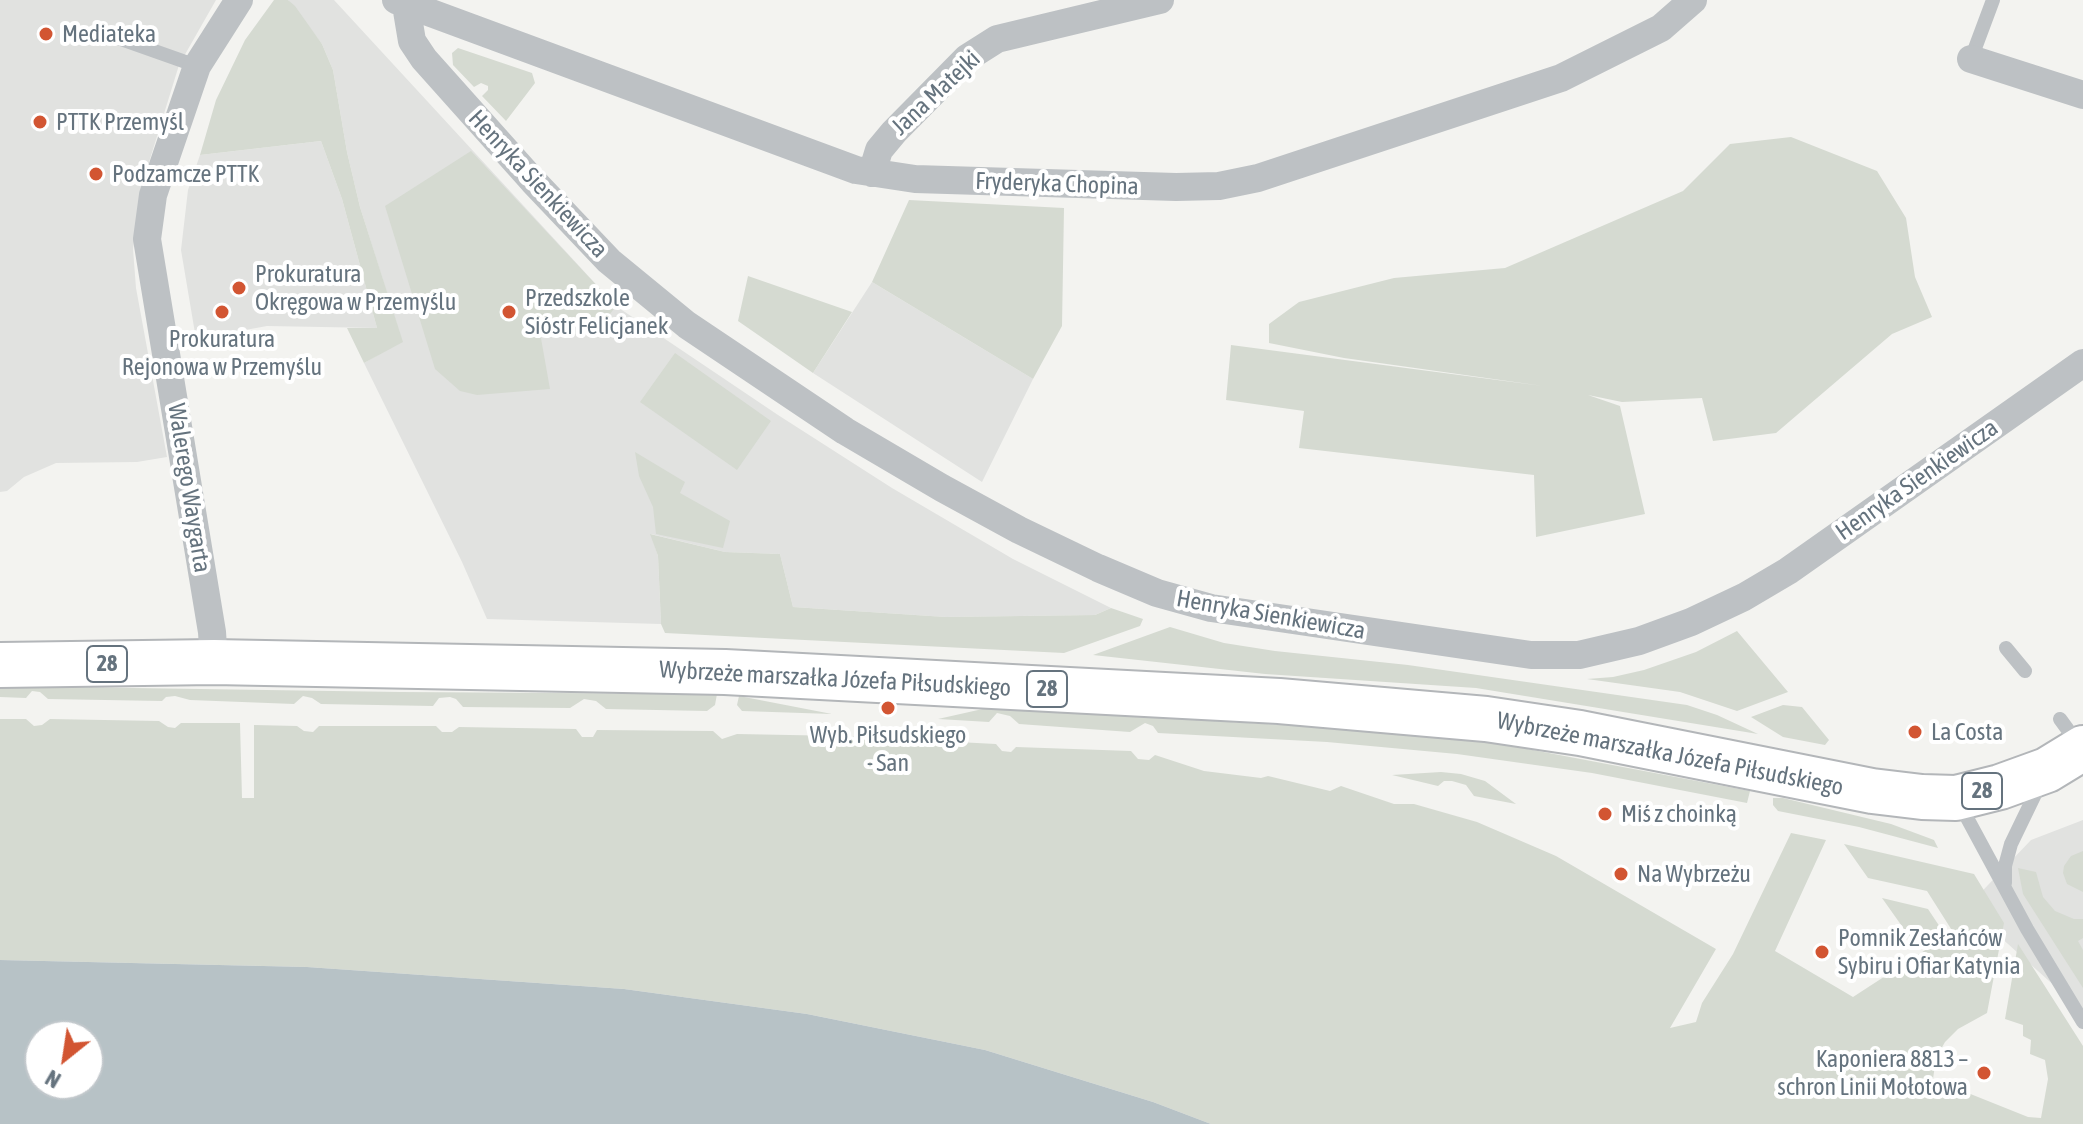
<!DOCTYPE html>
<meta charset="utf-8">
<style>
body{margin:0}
#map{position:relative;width:2083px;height:1124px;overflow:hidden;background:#f3f3f0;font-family:"Asap Condensed",sans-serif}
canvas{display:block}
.north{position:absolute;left:24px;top:1020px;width:80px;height:80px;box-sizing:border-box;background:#fff;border:2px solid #c1c7cb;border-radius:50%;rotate:210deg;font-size:22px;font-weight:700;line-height:32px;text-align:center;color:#65737e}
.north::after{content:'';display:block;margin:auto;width:28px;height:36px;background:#d25532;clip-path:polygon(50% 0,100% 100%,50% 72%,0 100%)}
</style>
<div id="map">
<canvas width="2083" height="1124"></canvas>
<div class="north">N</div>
</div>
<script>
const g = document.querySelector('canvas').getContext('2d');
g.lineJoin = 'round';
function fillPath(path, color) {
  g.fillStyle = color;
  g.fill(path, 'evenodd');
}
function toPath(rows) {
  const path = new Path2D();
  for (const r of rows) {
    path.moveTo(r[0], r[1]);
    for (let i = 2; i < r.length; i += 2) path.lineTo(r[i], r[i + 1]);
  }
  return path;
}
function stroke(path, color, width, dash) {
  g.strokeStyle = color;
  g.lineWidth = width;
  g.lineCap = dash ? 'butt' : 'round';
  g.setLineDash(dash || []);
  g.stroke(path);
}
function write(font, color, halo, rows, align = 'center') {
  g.font = font + ' "Asap Condensed",sans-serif';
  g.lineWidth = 8;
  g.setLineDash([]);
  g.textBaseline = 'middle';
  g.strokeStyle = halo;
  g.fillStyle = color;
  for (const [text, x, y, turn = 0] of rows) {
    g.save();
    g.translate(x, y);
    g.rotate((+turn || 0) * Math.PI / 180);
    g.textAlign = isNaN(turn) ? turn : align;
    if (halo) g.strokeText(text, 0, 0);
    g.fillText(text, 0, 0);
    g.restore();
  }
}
fillPath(toPath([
 [0,0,216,0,179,65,142,185,133,249,136,288,167,457,137,462,56,463,24,477,7,491,0,492],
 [288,0,334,0,616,306,778,415,892,488,1013,559,1111,608,1095,615,946,617,793,607,780,554,725,552,651,534,658,556,661,624,487,619,462,562,364,363,402,341,360,207,347,152,333,70,322,44],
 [321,141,342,199,377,328,267,326,196,339,181,250,188,190,200,155],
 [872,282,1033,379,982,482,813,373],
 [2083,820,2083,1026,2059,990,1967,907,2031,840]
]), '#e1e2e0');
fillPath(toPath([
 [274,0,288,0,295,6,322,44,333,70,347,152,360,207,403,342,364,363,347,328,377,328,342,199,321,141,200,155,216,100,245,40],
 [458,48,532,73,535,83,506,121,482,96,488,90,488,86,481,83,474,87,453,65,452,53],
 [1791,137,1877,171,1906,218,1915,277,1932,317,1892,334,1776,433,1713,441,1702,398,1622,402,1588,395,1620,406,1645,514,1536,537,1534,475,1299,448,1304,411,1226,400,1231,345,1543,386,1344,358,1269,343,1269,324,1299,302,1394,278,1505,268,1683,191,1730,144],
 [471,151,616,306,607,318,539,327,550,389,477,395,460,391,435,369,385,206],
 [909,200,1064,208,1062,326,1033,379,872,282],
 [748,276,852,312,813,373,738,321],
 [675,353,771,421,737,470,640,402],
 [635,452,685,482,680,493,730,521,723,548,656,534,653,507,639,476],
 [650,534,725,552,780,554,793,607,946,617,1095,615,1111,608,1143,619,1140,626,1064,653,665,633,661,624,658,556],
 [1170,627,1224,643,1275,651,1408,665,1687,705,1717,715,1758,734,1476,688,1265,674,1093,655],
 [1737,631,1788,692,1737,711,1680,692,1587,679,1613,677,1644,670,1696,652],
 [0,686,400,692,717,694,715,705,707,711,606,709,596,701,584,699,570,708,463,707,456,699,450,697,439,698,433,706,321,704,312,698,303,696,294,704,190,700,175,696,166,697,162,701,48,699,40,692,32,691,26,698,0,697],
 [739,696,832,714,742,711,737,705],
 [1783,705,1802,707,1829,740,1825,745,1783,737,1751,717],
 [987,708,1371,730,1501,744,1750,791,1747,803,1592,773,1457,754,1327,742,1158,733,1153,726,1145,723,1130,732,1019,724,1010,716,997,713,989,722,938,719],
 [0,719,26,719,34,726,42,725,50,719,159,721,168,727,175,728,181,723,240,723,242,798,254,798,254,725,297,726,304,731,313,732,319,726,436,726,442,732,452,732,459,727,576,729,582,737,593,737,597,730,713,731,722,739,737,734,842,736,996,744,1002,751,1011,752,1016,747,1131,751,1138,759,1149,760,1155,755,1204,771,1261,778,1268,776,1330,791,1341,786,1394,804,1414,804,1477,822,1556,856,1716,949,1670,1028,1696,1022,1702,1003,1733,954,1791,833,1826,840,1775,951,1853,997,1953,932,1927,891,1868,878,1844,844,1974,874,2004,923,1987,1013,1958,1029,1945,1042,1936,1058,1933,1079,2028,1117,2041,1118,2048,1079,2045,1060,2030,1054,2031,1040,2023,1036,2023,1025,2005,1019,2018,944,2083,1046,2083,1124,1211,1124,1153,1102,985,1050,807,1014,624,989,307,967,0,960],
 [1441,772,1461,774,1485,781,1516,804,1474,796,1466,785,1452,781,1444,781,1438,786,1392,775],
 [1773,798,1783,798,1891,824,1934,840,1938,848,1859,827,1778,811,1773,805],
 [2083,851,2083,892,2067,884,2063,873,2064,866,2071,856],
 [2018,868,2036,872,2043,897,2055,911,2074,919,2083,919,2083,938,2078,941,2083,950,2083,988,2023,894],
 [1882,898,1928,909,1942,930,1916,946]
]), '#d5dad1');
fillPath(toPath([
 [0,960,307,967,624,989,807,1014,985,1050,1153,1102,1211,1124,0,1124],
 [40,1036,88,1036,88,1084,40,1084]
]), '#b7c2c6');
const primary = toPath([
 [0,665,214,662,725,672,1279,701,1486,719,1580,733,1872,791,1922,797,1956,798,2000,787,2047,770,2083,748]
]);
stroke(primary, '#b3b6b9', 48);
stroke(toPath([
 [115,37,197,66],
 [1971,59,1993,0],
 [2006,648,2025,671],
 [2060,719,2079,745],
 [1959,803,2027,929,2083,1022],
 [2005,883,2005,866,2011,844,2040,784]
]), '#bdc1c4', 14);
stroke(toPath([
 [396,0,856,170,915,179,1176,187,1219,186,1258,178,1561,78,1661,28,1693,0],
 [406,5,412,41,424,59,533,181,609,261,687,325,845,431,942,488,1019,530,1098,568,1157,593,1211,608,1531,655,1579,655,1639,641,1691,622,1744,597,1788,571,2083,363],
 [1971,59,2083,95],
 [872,173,879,150,894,132,967,58,997,39,1160,0],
 [214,662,212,632,147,239,153,195,197,66,239,0]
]), '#bdc1c4', 28);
stroke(primary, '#fff', 44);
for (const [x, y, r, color] of [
 [46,34,8,"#d25532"],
 [40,122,8,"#d25532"],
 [96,174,8,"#d25532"],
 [239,288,8,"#d25532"],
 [222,312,8,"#d25532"],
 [509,312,8,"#d25532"],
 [888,708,8,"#d25532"],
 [1915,732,8,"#d25532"],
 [1605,814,8,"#d25532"],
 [1621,874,8,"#d25532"],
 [1822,952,8,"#d25532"],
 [1984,1073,8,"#d25532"]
]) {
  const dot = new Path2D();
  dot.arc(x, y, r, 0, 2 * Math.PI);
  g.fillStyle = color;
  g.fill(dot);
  stroke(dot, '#fff', 3);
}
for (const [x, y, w] of [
 [107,664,40],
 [1047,689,40],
 [1982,791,40]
]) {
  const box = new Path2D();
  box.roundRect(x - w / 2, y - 18, w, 36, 6);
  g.fillStyle = '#fff';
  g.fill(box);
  stroke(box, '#65737e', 2);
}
write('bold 22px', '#65737e', null, [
 ["28",107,664],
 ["28",1047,689],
 ["28",1982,791]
]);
write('24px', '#65737e', '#fff', [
 ["Mediateka",62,34],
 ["PTTK Przemyśl",56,122],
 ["Podzamcze PTTK",112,174],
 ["Prokuratura",255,274],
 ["Okręgowa w Przemyślu",255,302],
 ["Przedszkole",525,298],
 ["Sióstr Felicjanek",525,326],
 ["Prokuratura",222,339,"center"],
 ["Rejonowa w Przemyślu",222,367,"center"],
 ["La Costa",1931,732],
 ["Wyb. Piłsudskiego",888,735,"center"],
 ["- San",888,763,"center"],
 ["Miś z choinką",1621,814],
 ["Na Wybrzeżu",1637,874],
 ["Pomnik Zesłańców",1838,938],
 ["Sybiru i Ofiar Katynia",1838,966],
 ["Kaponiera 8813 –",1968,1059,"right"],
 ["schron Linii Mołotowa",1968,1087,"right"]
], 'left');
write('24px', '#65737e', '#fff', [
 ["Jana Matejki",936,93,-43],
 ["Henryka Sienkiewicza",538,184,47],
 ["Fryderyka Chopina",1057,184,2],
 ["Henryka Sienkiewicza",1917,480,-35],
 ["Walerego Waygarta",189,488,81],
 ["Henryka Sienkiewicza",1271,615,10],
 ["Wybrzeże marszałka Józefa Piłsudskiego",835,679,3],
 ["Wybrzeże marszałka Józefa Piłsudskiego",1670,754,11]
]);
</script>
